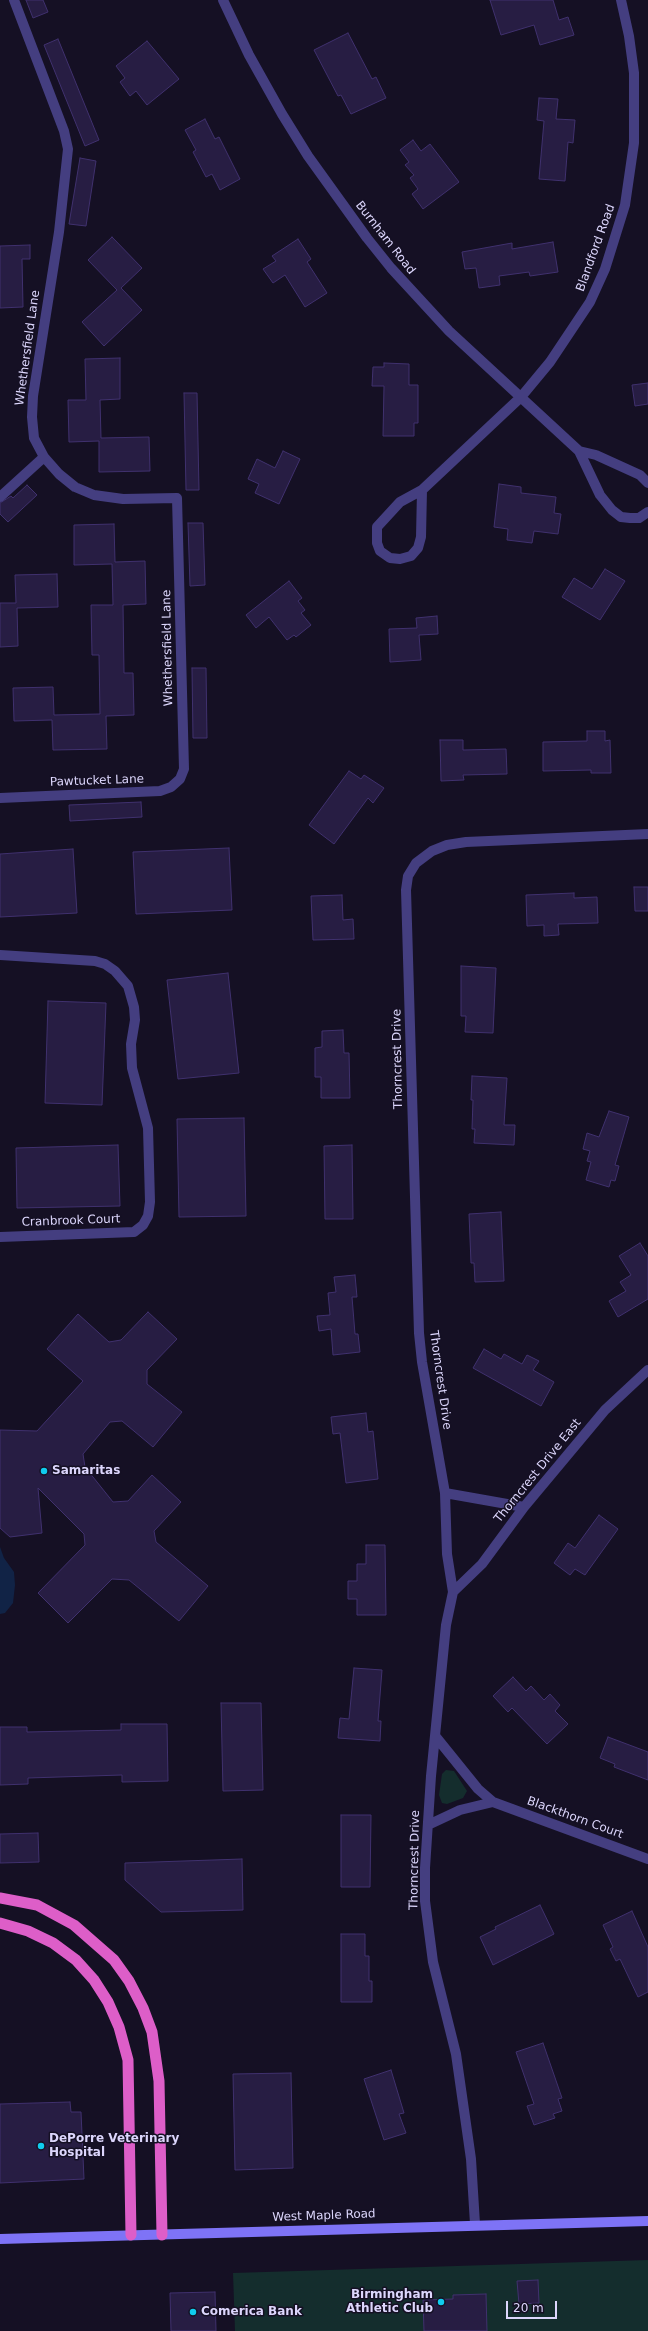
<!DOCTYPE html>
<style>
body{margin:0}
#map{position:relative;width:648px;height:2331px;overflow:hidden;background:#151024;font-family:"DejaVu Sans",sans-serif}
canvas{display:block}
.scale{position:absolute;left:506px;top:2301px;width:51px;height:18px;box-sizing:border-box;border:2px solid #dcd6fc;border-top:0;padding-left:5px;font-size:12px;line-height:14px;white-space:nowrap;color:#dcd6fc;-webkit-text-stroke:3px #151024;paint-order:stroke}
</style>
<div id="map">
<canvas width="648" height="2331"></canvas>
<div class="scale">20 m</div>
</div>
<script>
const g = document.querySelector('canvas').getContext('2d');
g.lineJoin = 'round';
function fillPath(path, color) {
  g.fillStyle = color;
  g.fill(path, 'evenodd');
}
function toPath(rows) {
  const path = new Path2D();
  for (const r of rows) {
    path.moveTo(r[0], r[1]);
    for (let i = 2; i < r.length; i += 2) path.lineTo(r[i], r[i + 1]);
  }
  return path;
}
function stroke(path, color, width, dash) {
  g.strokeStyle = color;
  g.lineWidth = width;
  g.lineCap = dash ? 'butt' : 'round';
  g.setLineDash(dash || []);
  g.stroke(path);
}
function write(font, color, halo, rows, align = 'center') {
  g.font = font + ' "DejaVu Sans",sans-serif';
  g.lineWidth = 3;
  g.setLineDash([]);
  g.textBaseline = 'middle';
  g.strokeStyle = halo;
  g.fillStyle = color;
  for (const [text, x, y, turn = 0] of rows) {
    g.save();
    g.translate(x, y);
    g.rotate((+turn || 0) * Math.PI / 180);
    g.textAlign = isNaN(turn) ? turn : align;
    if (halo) g.strokeText(text, 0, 0);
    g.fillText(text, 0, 0);
    g.restore();
  }
}
fillPath(toPath([
 [446,1770,454,1771,467,1791,463,1798,447,1804,442,1803,439,1795,442,1774],
 [648,2260,648,2331,235,2331,233,2273]
]), '#142d2d');
fillPath(toPath([
 [0,1547,4,1558,14,1572,15,1585,13,1603,5,1613,0,1614]
]), '#112346');
const building = toPath([
 [26,0,43,0,48,12,33,18,26,0],
 [490,0,553,0,559,20,568,17,574,35,540,45,534,25,501,35,490,0],
 [348,33,372,79,376,77,386,98,351,114,341,95,338,96,314,50,348,33],
 [58,39,99,140,85,146,44,45,58,39],
 [147,41,179,79,147,105,136,91,130,96,120,82,125,78,116,66,147,41],
 [539,98,558,99,556,119,575,120,573,143,568,142,565,181,539,179,544,121,537,120,539,98],
 [205,119,215,139,219,137,240,179,220,190,212,174,206,177,193,152,196,150,185,130,205,119],
 [413,140,421,151,430,144,459,182,423,209,412,194,418,189,410,178,414,175,405,165,409,162,400,150,413,140],
 [80,158,96,161,86,226,69,224,80,158],
 [112,237,142,268,121,288,142,310,104,346,82,322,117,290,88,260,112,237],
 [298,239,311,259,307,262,327,293,305,307,285,275,273,283,263,269,276,261,272,256,298,239],
 [553,242,558,272,530,276,529,272,499,276,500,285,479,288,476,268,465,269,462,252,512,243,512,249,553,242],
 [30,245,30,259,22,259,23,307,0,308,0,246,30,245],
 [120,358,120,399,100,400,101,438,149,437,150,471,99,472,99,441,69,442,68,400,86,400,85,359,120,358],
 [384,363,409,364,409,385,418,385,418,423,414,423,414,436,383,436,384,386,372,386,373,367,384,367,384,363],
 [648,383,648,404,635,406,632,385,648,383],
 [184,393,197,393,199,490,186,490,184,393],
 [283,451,300,459,279,504,255,493,259,484,248,479,257,459,275,468,283,451],
 [499,484,521,487,521,493,556,497,554,513,561,514,558,534,534,531,532,543,507,540,508,529,494,527,499,484],
 [27,485,37,495,8,522,0,514,0,503,11,496,13,498,27,485],
 [188,523,203,523,205,585,190,586,188,523],
 [114,524,115,562,145,561,146,604,123,605,124,673,133,673,134,715,106,716,107,749,53,750,52,720,14,721,13,688,53,687,54,715,100,714,99,655,92,655,91,605,113,605,112,564,74,565,74,525,114,524],
 [605,569,625,581,600,620,562,597,574,578,592,589,605,569],
 [57,574,58,607,17,608,18,646,0,647,0,603,16,603,15,575,57,574],
 [289,581,302,598,298,601,305,610,301,613,311,625,296,637,294,635,287,640,269,617,256,628,246,615,289,581],
 [437,616,438,634,419,635,421,660,390,662,389,629,417,628,416,618,437,616],
 [192,668,206,668,207,738,193,738,192,668],
 [587,731,605,731,605,741,610,740,611,773,591,773,591,770,543,771,543,742,587,741,587,731],
 [440,740,463,740,463,750,506,749,507,774,463,775,464,780,441,781,440,740],
 [349,771,361,779,364,775,384,788,373,803,368,798,334,844,309,825,349,771],
 [141,802,142,817,70,821,69,805,141,802],
 [229,848,232,910,136,914,133,852,229,848],
 [73,849,77,913,0,917,0,854,73,849],
 [634,887,648,887,648,911,635,911,634,887],
 [574,893,574,898,597,897,598,923,558,924,559,935,544,936,544,925,527,926,526,895,574,893],
 [342,895,343,920,353,919,354,939,313,940,311,896,342,895],
 [461,966,496,968,493,1033,465,1032,466,1016,461,1016,461,966],
 [228,973,239,1073,178,1079,167,980,228,973],
 [48,1001,106,1003,102,1105,45,1103,48,1001],
 [343,1030,344,1053,349,1053,350,1098,321,1098,321,1077,315,1077,315,1048,322,1047,322,1031,343,1030],
 [472,1076,507,1078,504,1125,515,1125,514,1145,474,1143,475,1129,472,1129,473,1100,471,1100,472,1076],
 [609,1111,629,1117,615,1165,619,1166,615,1181,611,1180,609,1187,586,1180,591,1162,587,1161,590,1151,583,1149,587,1133,599,1137,609,1111],
 [244,1118,246,1216,179,1217,177,1119,244,1118],
 [118,1145,120,1206,17,1208,16,1148,118,1145],
 [352,1145,353,1219,325,1219,324,1146,352,1145],
 [501,1212,504,1281,475,1282,474,1263,471,1263,469,1214,501,1212],
 [640,1243,648,1256,648,1299,618,1317,609,1301,626,1291,620,1282,631,1275,619,1256,640,1243],
 [355,1275,357,1297,352,1297,355,1334,358,1334,360,1352,333,1355,331,1329,319,1331,317,1316,330,1315,328,1293,336,1292,334,1277,355,1275],
 [148,1312,177,1339,147,1370,147,1384,182,1412,153,1447,122,1421,110,1422,83,1454,85,1467,113,1502,128,1501,152,1475,181,1502,154,1531,156,1542,208,1586,179,1621,129,1580,112,1579,68,1623,38,1593,85,1545,84,1534,38,1488,42,1533,10,1537,0,1528,0,1430,37,1431,83,1381,47,1349,78,1314,109,1342,121,1340,148,1312],
 [484,1349,501,1359,504,1354,522,1364,527,1355,539,1361,533,1370,554,1382,541,1406,473,1368,484,1349],
 [366,1413,368,1432,373,1431,378,1479,346,1483,340,1433,333,1434,331,1417,366,1413],
 [599,1515,618,1529,585,1575,575,1569,570,1575,554,1563,568,1543,575,1548,599,1515],
 [366,1545,385,1545,386,1615,357,1615,357,1599,348,1599,348,1581,357,1581,357,1564,366,1564,366,1545],
 [354,1668,382,1670,378,1721,381,1721,380,1741,338,1738,340,1718,349,1719,354,1668],
 [513,1677,526,1691,531,1686,544,1700,550,1694,560,1705,555,1711,568,1724,547,1744,512,1708,508,1712,493,1696,513,1677],
 [221,1703,261,1703,263,1790,223,1791,221,1703],
 [121,1724,167,1724,168,1781,122,1782,122,1775,28,1778,28,1784,0,1785,0,1727,27,1727,27,1732,121,1730,121,1724],
 [608,1737,648,1752,648,1780,614,1767,615,1764,600,1758,608,1737],
 [341,1815,371,1815,370,1887,341,1887,341,1815],
 [38,1833,39,1862,0,1863,0,1834,38,1833],
 [242,1859,243,1910,161,1912,125,1880,125,1863,242,1859],
 [540,1905,554,1934,493,1965,480,1937,496,1929,495,1927,540,1905],
 [632,1911,648,1947,648,1992,638,1997,620,1959,616,1961,610,1949,613,1947,603,1925,632,1911],
 [341,1934,365,1934,365,1956,369,1956,369,1981,372,1981,372,2002,341,2002,341,1934],
 [543,2043,562,2098,558,2099,562,2111,553,2114,555,2118,534,2125,527,2106,534,2104,516,2052,543,2043],
 [391,2070,404,2113,399,2114,406,2133,384,2140,364,2079,391,2070],
 [291,2073,293,2168,235,2170,233,2074,291,2073],
 [70,2102,71,2112,81,2112,84,2179,0,2183,0,2104,70,2102],
 [538,2280,539,2303,519,2304,517,2281,538,2280],
 [215,2292,216,2331,171,2331,170,2293,215,2292],
 [486,2294,487,2331,424,2331,423,2300,453,2299,453,2295,486,2294]
]);
fillPath(building, '#271d43');
stroke(building, '#40316e', 1);
stroke(toPath([
 [223,0,249,55,282,114,308,156,367,238,391,268,449,331,579,451],
 [648,483,640,475,596,455,579,451,600,495,612,510,621,517,630,518,639,518,648,512],
 [422,490,521,397,550,362,590,302,605,269,625,205,634,143,634,73,629,36,621,0],
 [422,490,421,537,418,548,411,556,400,559,390,558,380,551,377,543,377,527,400,502,422,490],
 [0,497,44,457],
 [0,798,160,791,171,787,180,779,184,769,177,498,123,499,94,495,75,487,59,474,44,457,34,438,32,417,33,396,59,232,68,149,64,131,14,0],
 [0,955,95,961,105,964,115,971,128,986,134,1007,135,1020,131,1044,132,1068,148,1128,150,1202,148,1216,143,1225,134,1232,0,1237],
 [445,1493,524,1507],
 [453,1592,482,1564,524,1507,605,1410,648,1370],
 [436,1737,478,1789,493,1802,648,1859],
 [428,1825,460,1810,493,1802],
 [475,2224,471,2159,456,2054,433,1962,425,1901,425,1868,431,1776,446,1625,453,1592,447,1554,445,1493,422,1362,419,1333,406,890,408,876,416,863,432,851,447,845,466,842,648,834]
]), '#443e80', 10);
stroke(toPath([
 [0,2239,648,2221]
]), '#7e73f6', 10);
stroke(toPath([
 [0,1898,37,1905,74,1925,114,1960,129,1981,143,2008,152,2032,159,2081,162,2235],
 [0,1923,28,1931,53,1943,76,1960,94,1980,108,2002,119,2027,128,2060,131,2235]
]), '#dd5ec8', 11);
for (const [x, y, r, color] of [
 [44,1471,4,"#10ccee"],
 [41,2146,4,"#10ccee"],
 [441,2302,4,"#10ccee"],
 [193,2312,4,"#10ccee"]
]) {
  const dot = new Path2D();
  dot.arc(x, y, r, 0, 2 * Math.PI);
  g.fillStyle = color;
  g.fill(dot);
  stroke(dot, '#151024', 1.5);
}
write('12px', '#dcd6fc', '#151024', [
 ["Burnham Road",385,238,52],
 ["Blandford Road",596,248,-70],
 ["Whethersfield Lane",28,348,-82],
 ["Whethersfield Lane",168,648,-91],
 ["Pawtucket Lane",97,781,-2],
 ["Thorncrest Drive",398,1059,-91],
 ["Cranbrook Court",71,1221,-2],
 ["Thorncrest Drive",440,1380,82],
 ["Thorncrest Drive East",538,1471,-51],
 ["Blackthorn Court",575,1818,20],
 ["Thorncrest Drive",415,1860,-89],
 ["West Maple Road",324,2216,-2]
]);
write('bold 12px', '#dcd6fc', '#151024', [
 ["Samaritas",52,1471],
 ["DePorre Veterinary",49,2139],
 ["Hospital",49,2153],
 ["Birmingham",433,2295,"right"],
 ["Athletic Club",433,2309,"right"],
 ["Comerica Bank",201,2312]
], 'left');
</script>
